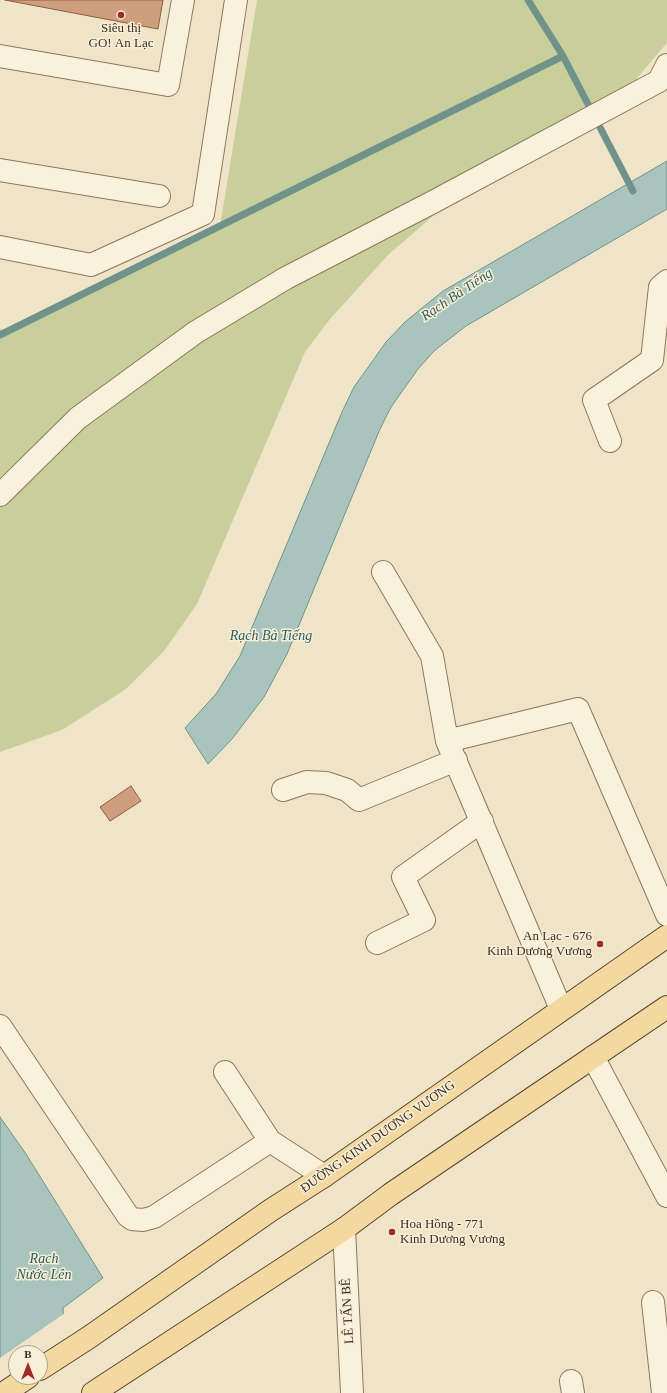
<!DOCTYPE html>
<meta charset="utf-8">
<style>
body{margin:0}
#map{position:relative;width:667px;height:1393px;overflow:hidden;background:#f0e4c8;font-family:Georgia,serif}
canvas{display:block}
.north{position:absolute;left:8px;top:1345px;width:40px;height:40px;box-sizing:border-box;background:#f7eed8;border:1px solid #ada18e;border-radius:50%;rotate:0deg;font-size:11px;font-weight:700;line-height:16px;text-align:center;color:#3d2e20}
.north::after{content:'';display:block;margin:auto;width:14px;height:18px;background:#9e2a2b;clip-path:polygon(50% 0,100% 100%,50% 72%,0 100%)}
</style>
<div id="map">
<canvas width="667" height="1393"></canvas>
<div class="north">B</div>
</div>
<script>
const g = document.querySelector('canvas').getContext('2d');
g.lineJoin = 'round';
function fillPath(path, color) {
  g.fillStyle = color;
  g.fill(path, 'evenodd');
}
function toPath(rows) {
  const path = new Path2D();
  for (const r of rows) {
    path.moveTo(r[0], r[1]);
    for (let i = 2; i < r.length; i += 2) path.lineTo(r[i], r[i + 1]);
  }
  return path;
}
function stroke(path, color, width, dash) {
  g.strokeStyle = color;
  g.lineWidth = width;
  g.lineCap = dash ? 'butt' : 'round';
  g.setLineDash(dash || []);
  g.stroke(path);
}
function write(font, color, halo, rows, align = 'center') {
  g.font = font + ' Georgia,serif';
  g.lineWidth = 3;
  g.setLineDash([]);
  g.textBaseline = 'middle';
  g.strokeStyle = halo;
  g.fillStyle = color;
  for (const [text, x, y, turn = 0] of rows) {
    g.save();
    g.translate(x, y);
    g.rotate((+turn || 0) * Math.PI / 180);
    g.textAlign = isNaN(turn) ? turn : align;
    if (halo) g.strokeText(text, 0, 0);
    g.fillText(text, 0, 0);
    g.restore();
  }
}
fillPath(toPath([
 [257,0,667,0,667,43,637,78,645,92,456,196,388,255,330,319,305,352,197,604,164,651,126,689,62,730,0,752,0,329,9,330,220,226]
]), '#c9cf9b');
const water = toPath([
 [667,161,667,209,466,326,434,351,418,369,391,407,380,429,287,654,264,697,232,739,208,764,185,728,216,694,240,656,342,412,354,387,386,342,405,322,443,291,667,161],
 [0,1117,26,1154,103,1278,63,1308,67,1393,0,1393,0,1117],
 [16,1353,40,1353,40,1377,16,1377,16,1353]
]);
fillPath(water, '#a9c4bc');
stroke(water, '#6f938a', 1);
fillPath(toPath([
 [65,1313,69,1393,0,1393,0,1358],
 [16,1353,40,1353,40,1377,16,1377]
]), '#f0e4c8');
stroke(toPath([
 [528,0,563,56,633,191],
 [0,335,563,56]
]), '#6f938a', 7);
const building = toPath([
 [5,0,163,0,158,29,5,0],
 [131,786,141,801,110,821,100,807,131,786]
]);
fillPath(building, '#cf9f7d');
stroke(building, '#8d5f41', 1);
const minor = toPath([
 [0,56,168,85,183,0],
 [0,170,159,196],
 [0,247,91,265,203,214,236,0],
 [610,441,594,400,652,360,660,287,667,281],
 [0,495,78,418,196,332,286,278,433,202,659,81,667,65],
 [383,572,432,656,447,741,561,1009],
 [447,741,578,709,667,915],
 [283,790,307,782,326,783,347,790,359,800,456,760],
 [377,943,424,920,403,877,482,821],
 [0,1026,128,1216,132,1219,143,1220,154,1217,270,1141,324,1176],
 [593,1057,667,1196],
 [225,1072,270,1141],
 [344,1229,352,1393],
 [653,1302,663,1393],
 [571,1381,573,1393]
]);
const major = toPath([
 [40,1369,88,1338,271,1210,324,1176,667,936],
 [4,1393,28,1377],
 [93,1393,344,1229,391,1194,667,1007]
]);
stroke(minor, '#8d765c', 24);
stroke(major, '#5b4430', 24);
stroke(minor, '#faf1dc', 22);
stroke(major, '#f3d9a0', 22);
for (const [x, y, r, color] of [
 [121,15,4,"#9e2a2b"],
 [600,944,4,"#9e2a2b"],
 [392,1232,4,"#9e2a2b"]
]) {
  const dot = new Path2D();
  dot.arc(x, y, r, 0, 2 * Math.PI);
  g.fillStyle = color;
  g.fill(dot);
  stroke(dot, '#f7eed8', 1.5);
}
write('13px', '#3d2e20', '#f7eed8', [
 ["Siêu thị",121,29],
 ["GO! An Lạc",121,44],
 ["An Lạc - 676",592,937,"right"],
 ["Kinh Dương Vương",592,952,"right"],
 ["Hoa Hồng - 771",400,1225,"left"],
 ["Kinh Dương Vương",400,1240,"left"]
]);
write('13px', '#3d2e20', '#f7eed8', [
 ["ĐƯỜNG KINH DƯƠNG VƯƠNG",378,1137,-35],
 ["LÊ TẤN BÊ",348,1311,-93]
]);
write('italic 14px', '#2f5d5a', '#f7eed8', [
 ["Rạch Bà Tiếng",457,295,-34],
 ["Rạch Bà Tiếng",271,636],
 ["Rạch",44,1259],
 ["Nước Lên",44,1275]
]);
</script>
